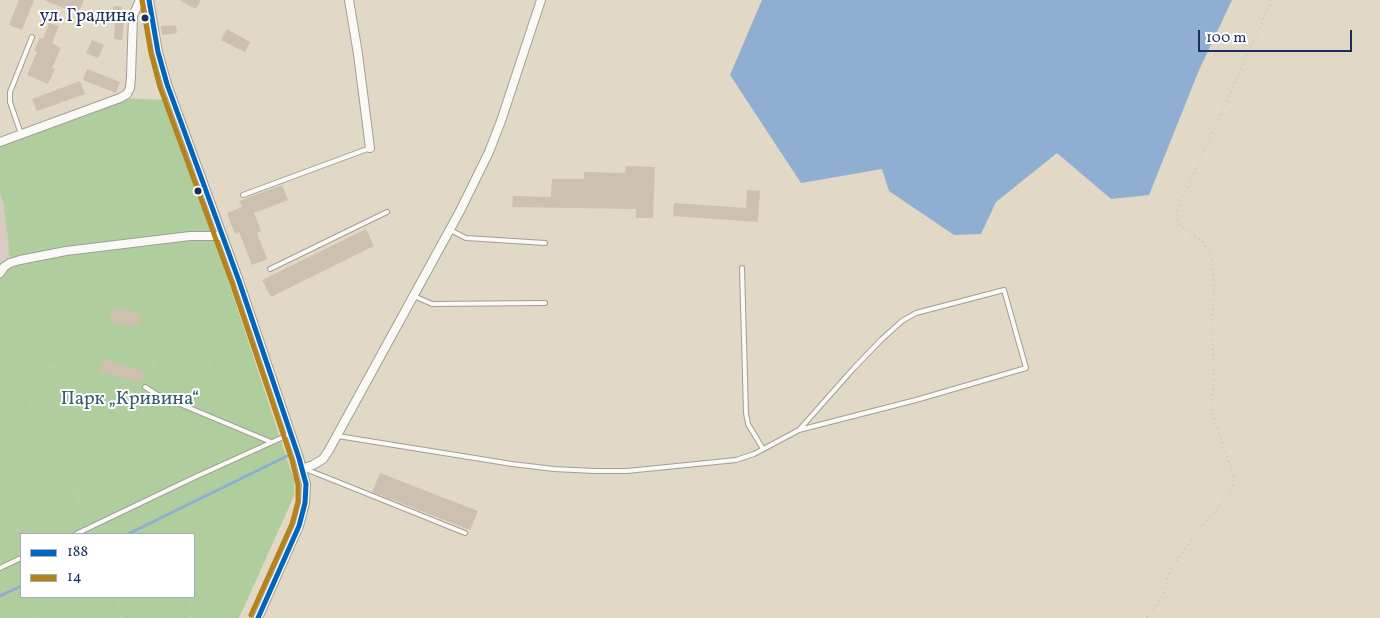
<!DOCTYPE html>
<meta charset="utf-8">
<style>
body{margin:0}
#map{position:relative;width:1380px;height:618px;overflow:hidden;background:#e1d8c5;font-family:Vollkorn,serif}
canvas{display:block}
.legend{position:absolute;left:20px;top:533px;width:175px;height:65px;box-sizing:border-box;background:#fff;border:1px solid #a4acbf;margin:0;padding:6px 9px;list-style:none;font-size:15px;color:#1b2f5e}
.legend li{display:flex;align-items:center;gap:10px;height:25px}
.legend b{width:25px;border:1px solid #a4acbf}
.scale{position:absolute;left:1198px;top:30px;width:154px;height:22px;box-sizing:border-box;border:2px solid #1b2f5e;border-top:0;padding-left:6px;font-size:15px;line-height:18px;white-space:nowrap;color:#1b2f5e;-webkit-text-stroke:4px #fff;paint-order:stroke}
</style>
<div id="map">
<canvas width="1380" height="618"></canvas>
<ul class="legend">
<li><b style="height:6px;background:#0065bd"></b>188</li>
<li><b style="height:6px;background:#b5821c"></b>14</li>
</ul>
<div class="scale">100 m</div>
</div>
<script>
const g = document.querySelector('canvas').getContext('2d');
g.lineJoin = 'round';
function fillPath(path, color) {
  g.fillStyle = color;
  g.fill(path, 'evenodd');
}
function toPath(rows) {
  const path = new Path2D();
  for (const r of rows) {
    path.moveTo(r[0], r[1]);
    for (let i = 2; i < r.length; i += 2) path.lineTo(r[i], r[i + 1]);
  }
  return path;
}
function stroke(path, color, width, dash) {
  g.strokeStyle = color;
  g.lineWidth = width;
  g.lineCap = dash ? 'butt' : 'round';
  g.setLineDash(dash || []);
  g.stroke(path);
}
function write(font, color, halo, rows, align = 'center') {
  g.font = font + ' Vollkorn,serif';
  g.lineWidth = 4;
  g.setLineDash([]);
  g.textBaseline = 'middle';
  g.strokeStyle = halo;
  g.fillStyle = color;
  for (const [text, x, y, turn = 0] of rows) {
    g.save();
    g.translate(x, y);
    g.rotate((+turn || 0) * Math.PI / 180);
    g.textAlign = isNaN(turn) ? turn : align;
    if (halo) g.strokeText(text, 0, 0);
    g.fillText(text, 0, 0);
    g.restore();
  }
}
fillPath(toPath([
 [0,193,3,202,7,231,10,263,0,273]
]), '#d9cac2');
fillPath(toPath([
 [120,98,165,100,216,244,294,480,294,496,239,618,0,618,0,273,10,262,7,231,3,202,0,193,0,142],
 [21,534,194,534,194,597,21,597]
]), '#b0ce9d');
fillPath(toPath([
 [762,0,1232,0,1199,70,1149,195,1111,199,1057,153,996,202,981,234,954,235,889,191,882,169,801,183,730,75]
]), '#8faed1');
stroke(toPath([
 [128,534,287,456],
 [0,596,21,586]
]), '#8faed1', 3);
fillPath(toPath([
 [19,0,34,0,22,30,9,25],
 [44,0,84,0,78,14],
 [179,0,201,0,196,9],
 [114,6,122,7,118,21,110,19],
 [115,21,124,22,122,40,114,39],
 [49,23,59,26,52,43,61,48,52,68,55,69,48,84,27,75,37,52,34,51,40,38,43,39],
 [176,25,177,33,162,35,161,26],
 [227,29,250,42,245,52,221,40],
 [92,40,104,45,98,58,86,53],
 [87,69,120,82,116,93,83,80],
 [80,81,85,94,37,111,32,99],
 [626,166,655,167,653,218,636,218,636,209,512,207,513,196,551,197,552,179,584,179,584,172,625,173],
 [282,185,288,200,254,213,261,231,257,233,267,259,252,265,239,232,235,234,227,213,242,207,239,201],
 [747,190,760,191,758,222,673,216,674,203,746,208],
 [366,229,374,246,271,297,262,280],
 [113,307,137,312,137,315,140,318,140,322,133,327,109,322],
 [104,360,145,371,141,383,100,372],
 [380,473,478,511,470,530,372,492]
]), '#cec0af');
const lane = toPath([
 [21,134,10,102,10,92,32,37],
 [243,195,370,148],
 [450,230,466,238,545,243],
 [742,268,746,413,748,424,763,449],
 [270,269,387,212],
 [414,296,432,304,545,303],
 [145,387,156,394,271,442],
 [338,436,512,464,554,469,594,471,627,471,736,460,754,454,799,430,916,400,1026,368,1004,290,916,313,902,321,882,339,854,368,799,430],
 [305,469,333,480,465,533],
 [76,534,193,478,290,434],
 [0,568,21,558]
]);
const street = toPath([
 [149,0,158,52,167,84,239,281,299,458,306,484,305,503,299,526,258,618],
 [349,0,358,54,370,148],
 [0,142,120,98,127,94,130,88,131,76,133,16,140,0],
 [0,273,4,267,10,263,20,260,66,251,190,236,222,236],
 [302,469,313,465,323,459,329,450,460,211,489,152,501,121,541,0]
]);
stroke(lane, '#a19e9a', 6);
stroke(street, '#a19e9a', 10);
stroke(toPath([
 [0,193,3,202,7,231,9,255],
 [152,365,158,361,179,358,199,361,232,381,257,413,267,433],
 [0,366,19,368,34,362,49,366],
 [210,367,217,319,233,289],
 [147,381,166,319,201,244],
 [30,405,69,398,92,443],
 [0,440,30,405,49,366,90,373,126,383,139,386],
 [0,453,105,511],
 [0,524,30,534],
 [80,524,78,503,82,454,93,444,133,429,143,413,145,394],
 [118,597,121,618],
 [37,618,51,597],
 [190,618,191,597],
 [1147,618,1164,594,1170,570,1202,526,1232,492,1234,476,1211,411,1214,379,1212,326,1214,285,1212,259,1202,240,1190,234,1178,223,1177,211,1272,0]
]), '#c8c8c8', 2, [1, 4]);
stroke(lane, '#faf9f6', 4);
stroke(street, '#faf9f6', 8);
stroke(toPath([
 [149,0,158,52,167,84,239,281,299,458,306,484,305,503,299,526,258,618]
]), '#0065bd', 5);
stroke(toPath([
 [142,1,151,53,160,87,232,283,292,460,298,485,298,502,292,524,251,615]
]), '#b5821c', 5);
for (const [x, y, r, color] of [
 [145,18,4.5,"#1b2f5e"],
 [198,191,4.5,"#1b2f5e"]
]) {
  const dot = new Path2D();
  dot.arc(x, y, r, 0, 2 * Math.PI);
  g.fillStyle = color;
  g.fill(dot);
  stroke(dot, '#fff', 2);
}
write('18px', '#1b2f5e', '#fff', [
 ["ул. Градина",136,18]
], 'right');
write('19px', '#3c5c67', '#fff', [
 ["Парк „Кривина“",130,401]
]);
</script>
